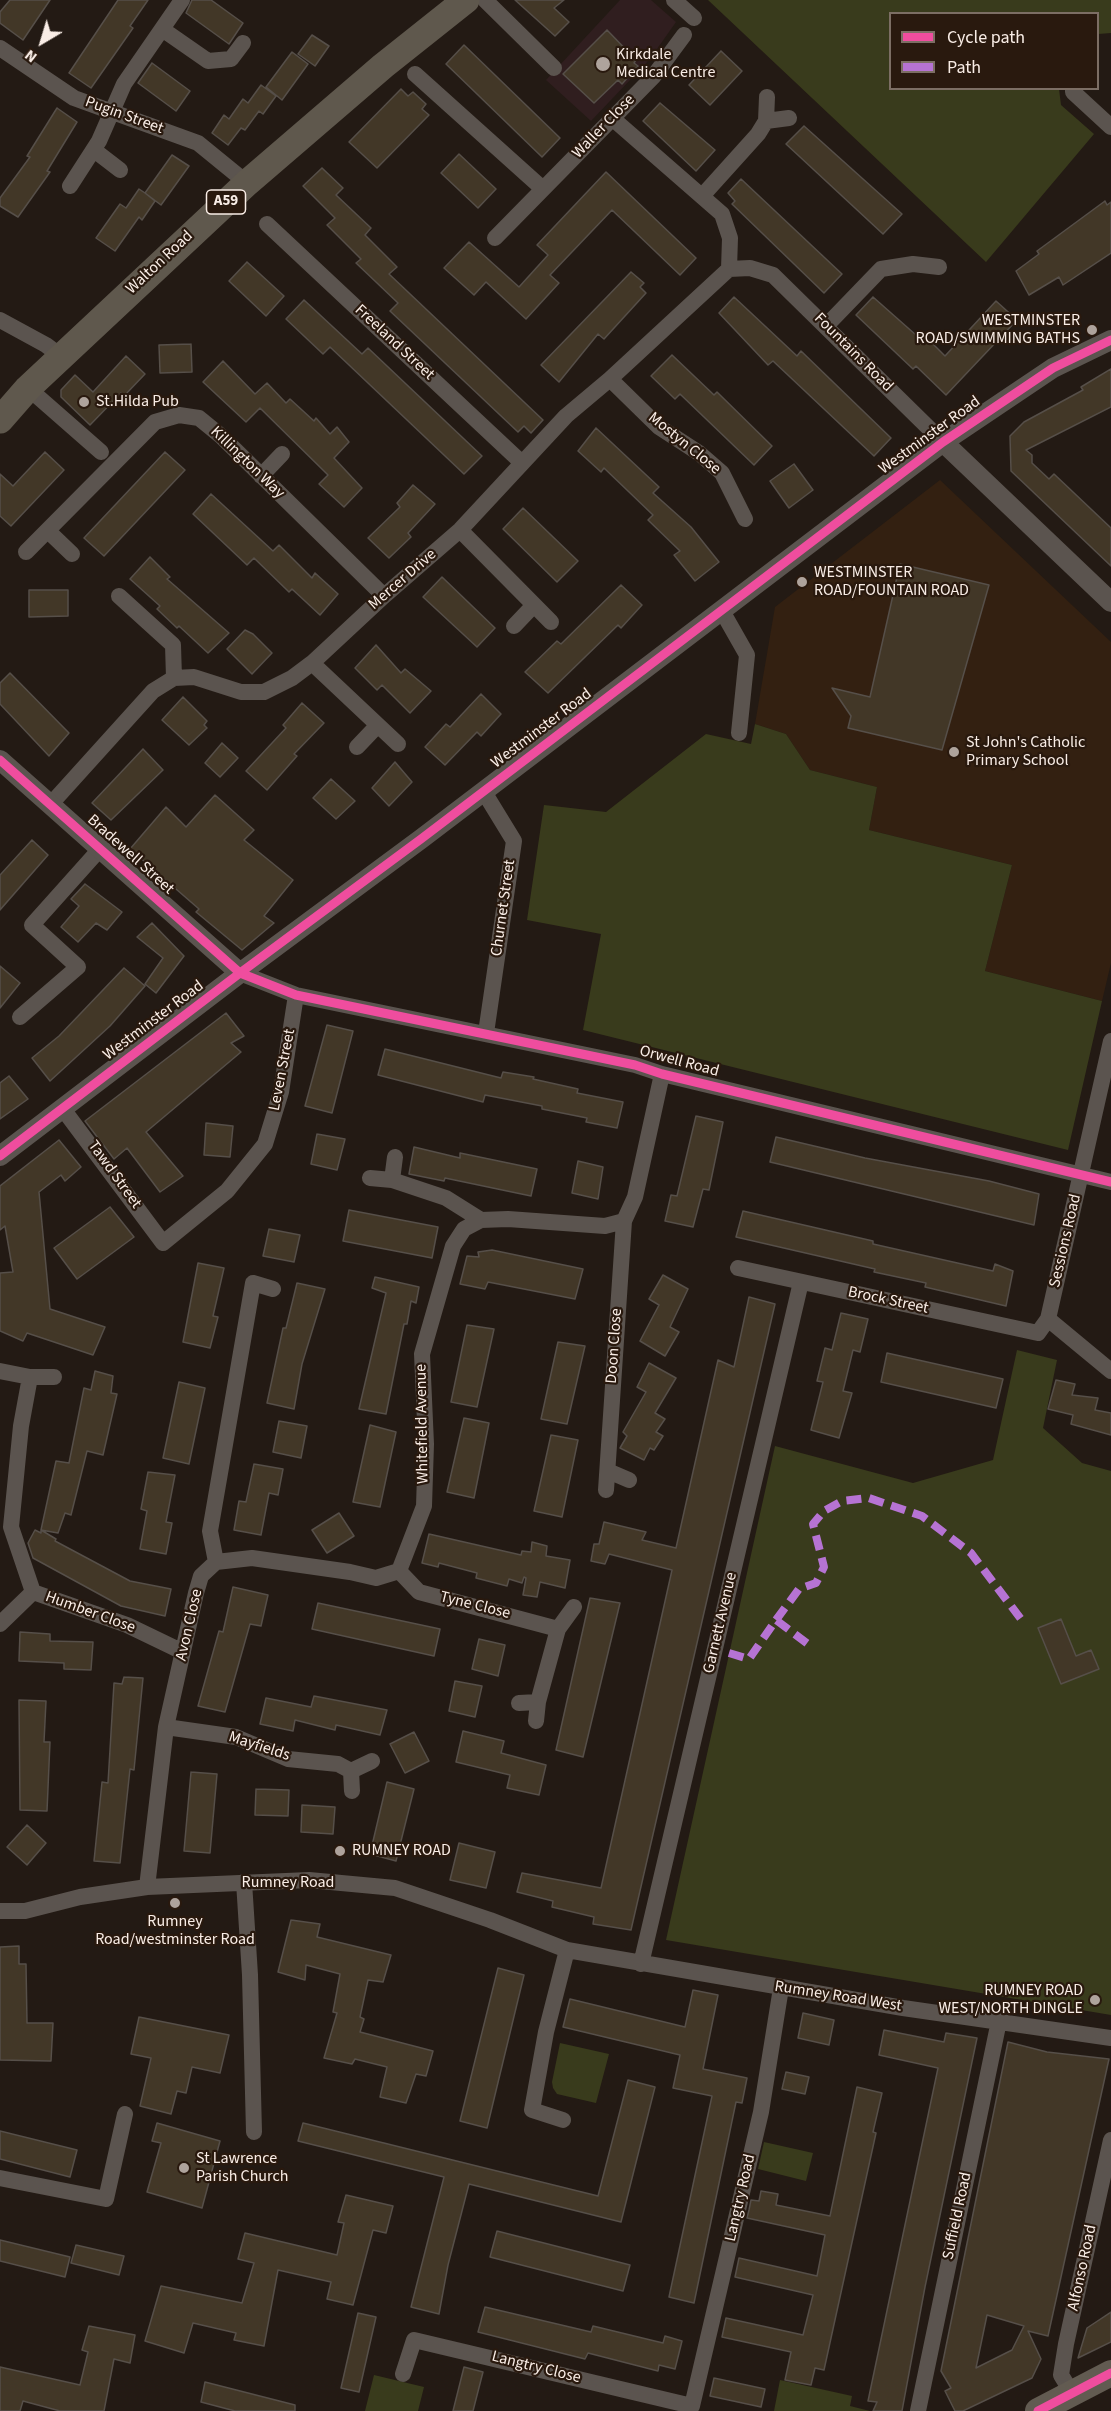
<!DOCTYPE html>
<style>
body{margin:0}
#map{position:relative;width:1111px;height:2411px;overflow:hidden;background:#231a14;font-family:"Source Sans 3",sans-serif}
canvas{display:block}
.legend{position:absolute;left:889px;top:12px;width:210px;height:78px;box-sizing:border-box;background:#29190e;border:2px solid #7c6e64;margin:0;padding:8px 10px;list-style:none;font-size:18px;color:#f9ede6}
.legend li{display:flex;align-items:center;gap:12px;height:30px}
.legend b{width:30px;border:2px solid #7c6e64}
.north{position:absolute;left:12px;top:12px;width:60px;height:60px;-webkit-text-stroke:4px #29190e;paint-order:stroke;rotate:218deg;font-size:16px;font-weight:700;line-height:24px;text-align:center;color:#f9ede6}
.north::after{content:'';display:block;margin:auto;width:21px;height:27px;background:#f9ede6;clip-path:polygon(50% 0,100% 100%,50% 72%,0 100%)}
</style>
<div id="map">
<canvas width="1111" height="2411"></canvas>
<ul class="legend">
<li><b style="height:8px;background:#ef4d9e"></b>Cycle path</li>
<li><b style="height:8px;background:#b673d3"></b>Path</li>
</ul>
<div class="north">N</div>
</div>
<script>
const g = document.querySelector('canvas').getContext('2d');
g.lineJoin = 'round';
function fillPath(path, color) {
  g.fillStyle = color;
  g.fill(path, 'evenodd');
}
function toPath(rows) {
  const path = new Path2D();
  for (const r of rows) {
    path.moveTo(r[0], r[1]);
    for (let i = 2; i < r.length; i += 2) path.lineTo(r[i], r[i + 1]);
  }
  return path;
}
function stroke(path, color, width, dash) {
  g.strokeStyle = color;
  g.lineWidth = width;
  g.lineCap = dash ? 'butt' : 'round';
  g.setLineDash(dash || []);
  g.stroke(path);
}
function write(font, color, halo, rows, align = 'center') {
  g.font = font + ' "Source Sans 3",sans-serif';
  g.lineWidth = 4.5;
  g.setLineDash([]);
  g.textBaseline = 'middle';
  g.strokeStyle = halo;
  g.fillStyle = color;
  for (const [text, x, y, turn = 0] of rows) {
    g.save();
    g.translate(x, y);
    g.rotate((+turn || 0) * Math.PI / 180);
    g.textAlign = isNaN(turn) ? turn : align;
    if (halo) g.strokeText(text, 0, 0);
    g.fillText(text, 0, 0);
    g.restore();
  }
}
fillPath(toPath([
 [940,480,1111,642,1111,963,1102,1001,985,971,1012,865,869,830,877,787,810,770,786,734,755,724,775,607]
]), '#332011');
fillPath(toPath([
 [620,0,651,0,676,22,650,59,591,121,546,80]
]), '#301e1f');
fillPath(toPath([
 [708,0,1111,0,1111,33,1098,34,1098,14,890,14,890,88,1059,89,1061,105,1094,134,986,262],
 [755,724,786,734,810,770,877,787,869,830,1012,865,985,971,1102,1001,1068,1150,583,1030,601,934,527,920,544,805,606,812,706,734,751,744],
 [1017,1350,1057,1360,1043,1428,1082,1463,1111,1471,1111,2015,666,1940,775,1446,913,1483,993,1460],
 [560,2043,609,2054,596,2103,557,2094,553,2088,552,2082],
 [764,2142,813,2153,806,2181,758,2169],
 [374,2375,424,2387,418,2411,365,2411],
 [780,2380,852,2396,850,2406,870,2411,774,2411]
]), '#393b1c');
const building = toPath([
 [10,0,50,0,23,40,0,23,0,12,10,0],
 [118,0,148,0,130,26,133,28,91,88,69,73,118,0],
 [192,0,211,0,243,23,229,44,186,13,192,0],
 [515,0,564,0,554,8,569,22,555,36,515,0],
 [607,30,636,60,634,63,638,66,622,84,618,80,594,103,563,74,607,30],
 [312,35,329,46,315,66,298,54,312,35],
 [464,45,560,138,542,157,446,64,464,45],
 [721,51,742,71,710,105,689,85,721,51],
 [292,52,308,64,282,100,266,87,292,52],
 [152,63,190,91,176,111,138,83,152,63],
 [261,85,276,96,263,114,259,111,245,130,241,128,228,145,212,133,224,115,229,119,243,99,248,103,261,85],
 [401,89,408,96,413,92,426,104,422,109,429,115,377,168,349,142,401,89],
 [660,103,715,150,696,171,643,121,660,103],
 [57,108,77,122,47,171,50,172,18,217,0,206,0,198,30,157,27,156,57,108],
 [804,126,902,214,883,234,786,144,804,126],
 [459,154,496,189,478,208,441,173,459,154],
 [172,155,189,166,161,205,145,193,155,201,142,220,139,217,115,251,96,238,120,204,126,208,139,189,145,193,172,155],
 [322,168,343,188,336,195,371,228,365,235,397,267,389,274,543,420,531,433,524,426,518,432,390,311,398,303,356,263,361,259,327,225,335,218,303,186,322,168],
 [606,172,696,258,680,275,612,210,550,275,559,283,526,319,486,282,474,295,444,268,469,242,519,287,548,255,537,245,606,172],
 [741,179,842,274,824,293,732,204,735,201,728,193,741,179],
 [1105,201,1107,205,1111,202,1111,253,1063,285,1059,277,1029,295,1016,271,1039,254,1037,251,1105,201],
 [247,262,284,296,266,316,229,281,247,262],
 [631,272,644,283,640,287,646,293,604,339,598,334,559,382,541,365,631,272],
 [734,297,797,356,801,351,891,438,874,456,773,361,768,365,719,313,734,297],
 [873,297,925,343,928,339,945,356,996,301,1017,320,946,395,916,366,913,369,856,315,873,297],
 [304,300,362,354,368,348,482,456,464,474,330,347,323,354,286,319,304,300],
 [191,344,192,372,160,373,159,345,191,344],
 [672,355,714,395,717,392,772,446,754,465,680,394,675,399,651,376,672,355],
 [126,356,145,374,124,396,121,393,90,425,61,397,61,390,75,375,93,392,126,356],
 [223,361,255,394,267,383,286,403,290,399,314,421,316,418,330,434,337,427,349,442,334,458,362,488,344,507,319,484,328,475,260,408,246,422,203,382,223,361],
 [1111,369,1111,407,1026,450,1032,455,1032,463,1049,479,1054,474,1111,528,1111,566,1011,471,1010,436,1024,422,1083,390,1081,387,1111,369],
 [596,428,659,487,653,493,691,527,719,562,695,581,674,555,680,551,648,520,653,515,604,468,601,472,578,451,596,428],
 [45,452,64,470,11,526,0,516,0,474,13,486,45,452],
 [165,452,185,470,104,556,84,538,165,452],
 [794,464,813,490,789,508,770,481,794,464],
 [413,485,435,504,408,533,411,537,389,558,368,538,400,507,397,503,413,485],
 [211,494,273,551,279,545,312,578,315,573,338,594,320,615,292,589,289,592,254,558,247,565,193,514,211,494],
 [523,508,578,561,557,582,503,529,523,508],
 [150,557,170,577,167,579,229,633,208,653,179,626,177,628,157,609,160,606,130,579,150,557],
 [900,564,989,585,942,750,848,728,851,716,832,688,870,697,900,564],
 [442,577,495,628,477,647,423,597,442,577],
 [621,585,642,605,621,628,618,625,548,693,525,672,557,641,561,644,621,585],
 [29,590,68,590,68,616,29,617,29,590],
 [245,630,253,634,272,653,252,674,227,649,245,630],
 [376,645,401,673,405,669,431,691,410,713,382,685,377,690,355,668,376,645],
 [10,673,69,733,49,756,0,704,0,683,10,673],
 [481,694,501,714,481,736,477,732,445,765,425,747,446,724,450,727,481,694],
 [183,697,207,721,204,725,207,728,189,745,162,720,183,697],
 [302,703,324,723,294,754,297,756,267,790,246,771,286,728,283,725,302,703],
 [222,743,238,758,220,777,205,763,222,743],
 [143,749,163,770,111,820,92,803,143,749],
 [395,762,412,782,389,806,372,788,395,762],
 [331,779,355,801,336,819,313,798,331,779],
 [215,795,254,830,244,840,293,880,264,916,274,923,242,950,196,912,199,909,130,849,166,807,186,827,215,795],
 [32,840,48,855,0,910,0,875,32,840],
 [85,884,122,912,107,930,96,923,78,942,61,927,79,906,71,899,85,884],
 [152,923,184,956,156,993,145,984,163,958,137,937,152,923],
 [0,966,20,983,0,1008,0,966],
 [124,968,145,986,110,1026,50,1081,32,1058,59,1036,124,968],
 [226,1013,244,1036,231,1043,241,1052,146,1132,183,1176,160,1192,127,1148,114,1159,85,1121,226,1013],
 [327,1025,353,1031,332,1113,305,1106,327,1025],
 [385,1049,501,1078,503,1072,534,1077,533,1079,578,1089,577,1093,623,1102,617,1128,586,1122,587,1118,542,1109,542,1106,485,1095,483,1102,378,1075,385,1049],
 [9,1076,28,1099,0,1119,0,1083,9,1076],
 [696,1116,723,1122,709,1190,703,1189,693,1227,665,1221,671,1195,677,1196,696,1116],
 [206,1123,233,1126,230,1157,204,1155,206,1123],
 [317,1134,345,1139,337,1170,311,1164,317,1134],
 [776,1137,865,1158,989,1181,1039,1194,1034,1225,770,1162,776,1137],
 [59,1140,81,1167,65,1181,61,1175,39,1192,50,1309,105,1327,93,1355,27,1333,23,1341,0,1331,0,1273,13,1272,5,1226,0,1230,0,1186,59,1140],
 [414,1147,460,1158,460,1153,537,1169,531,1196,445,1178,444,1181,409,1174,414,1147],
 [578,1161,603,1167,598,1199,572,1193,578,1161],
 [110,1207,134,1237,77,1279,54,1248,110,1207],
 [349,1210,438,1227,432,1258,343,1241,349,1210],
 [743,1211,873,1241,873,1244,993,1271,995,1264,1013,1271,1006,1306,925,1287,926,1283,874,1272,875,1269,736,1237,743,1211],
 [269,1229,300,1235,294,1262,263,1256,269,1229],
 [492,1250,583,1269,575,1299,488,1282,485,1289,460,1284,467,1256,479,1257,478,1252,492,1250],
 [198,1263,224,1268,213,1316,218,1317,210,1348,183,1342,198,1263],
 [663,1275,688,1289,670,1327,679,1332,665,1356,640,1341,659,1305,649,1299,663,1275],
 [375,1277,419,1287,416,1303,411,1301,407,1324,404,1324,386,1414,359,1409,386,1293,372,1288,375,1277],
 [297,1283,325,1289,302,1364,294,1409,267,1403,283,1328,286,1328,297,1283],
 [749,1297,775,1304,631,1930,593,1924,594,1917,552,1907,553,1901,517,1892,522,1873,601,1888,672,1570,609,1554,605,1564,591,1561,594,1544,599,1544,604,1522,646,1532,642,1540,676,1548,718,1360,734,1367,749,1297],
 [841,1313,868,1319,860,1352,853,1350,843,1391,852,1393,839,1438,811,1430,823,1382,817,1381,825,1348,832,1350,841,1313],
 [467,1325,494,1329,477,1407,451,1402,467,1325],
 [558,1342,585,1346,567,1424,541,1419,558,1342],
 [887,1353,1003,1379,996,1408,881,1382,887,1353],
 [649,1363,676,1378,655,1413,665,1419,656,1432,663,1436,654,1450,650,1448,644,1460,620,1448,627,1436,623,1432,646,1392,637,1387,649,1363],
 [95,1371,113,1376,111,1393,117,1394,103,1455,87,1451,71,1515,65,1513,58,1533,41,1530,56,1461,69,1463,84,1388,91,1390,95,1371],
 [1056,1380,1075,1384,1072,1395,1098,1398,1095,1410,1111,1413,1111,1435,1071,1424,1073,1415,1048,1409,1056,1380],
 [179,1382,205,1388,189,1464,163,1458,179,1382],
 [464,1418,489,1423,474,1498,447,1492,464,1418],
 [279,1421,307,1426,301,1458,273,1452,279,1421],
 [370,1425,396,1432,380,1507,353,1502,370,1425],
 [551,1435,578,1440,562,1517,534,1511,551,1435],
 [254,1464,283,1469,278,1495,269,1493,261,1535,234,1530,239,1501,246,1502,254,1464],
 [148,1472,175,1475,166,1522,172,1523,166,1554,140,1549,147,1511,141,1509,148,1472],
 [339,1513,354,1536,327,1553,312,1530,339,1513],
 [35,1530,41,1533,41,1530,56,1539,55,1541,130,1581,171,1589,165,1616,121,1606,33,1558,28,1543,35,1530],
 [429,1534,521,1555,522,1551,531,1552,532,1542,547,1546,546,1556,570,1560,565,1588,540,1582,537,1597,523,1595,526,1578,524,1577,522,1583,509,1579,507,1586,476,1578,477,1573,439,1563,438,1567,422,1563,429,1534],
 [233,1587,268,1595,261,1626,250,1624,225,1712,198,1706,219,1631,223,1632,233,1587],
 [590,1598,620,1603,583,1757,556,1750,590,1598],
 [318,1603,440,1629,434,1656,312,1629,318,1603],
 [1061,1619,1076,1656,1091,1650,1099,1669,1061,1684,1038,1628,1061,1619],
 [20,1632,50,1634,50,1641,93,1642,91,1670,64,1669,64,1663,19,1661,20,1632],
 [479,1639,505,1645,498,1676,472,1669,479,1639],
 [124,1677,143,1678,134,1770,130,1769,120,1863,94,1861,102,1782,108,1783,114,1683,122,1684,124,1677],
 [455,1681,482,1686,475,1717,449,1711,455,1681],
 [314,1696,387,1710,380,1735,336,1725,335,1730,295,1720,293,1731,260,1724,266,1698,311,1707,314,1696],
 [19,1700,46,1701,44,1742,50,1742,47,1811,20,1810,19,1700],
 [463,1731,504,1741,501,1753,546,1765,539,1795,507,1788,510,1775,456,1762,463,1731],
 [414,1732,429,1761,405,1773,390,1744,414,1732],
 [191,1772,217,1774,210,1853,184,1851,191,1772],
 [387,1782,414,1789,396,1861,370,1854,387,1782],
 [256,1789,289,1790,288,1816,255,1815,256,1789],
 [302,1805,335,1807,333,1834,301,1832,302,1805],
 [27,1825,46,1843,27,1865,7,1847,27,1825],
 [459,1843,495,1852,486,1888,450,1880,459,1843],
 [291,1920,320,1924,317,1937,391,1955,383,1982,368,1980,360,2017,364,2019,360,2032,433,2051,426,2076,416,2074,406,2103,380,2097,387,2067,355,2059,352,2064,324,2058,337,2013,333,2012,340,1974,306,1965,305,1980,278,1972,291,1920],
 [19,1946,19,1964,26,1964,27,2023,53,2023,51,2061,0,2060,0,1947,19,1946],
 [498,1968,524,1975,487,2128,460,2121,498,1968],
 [693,1990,718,1995,703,2069,747,2078,742,2103,736,2102,694,2303,669,2297,712,2096,673,2088,680,2055,563,2027,570,1999,685,2027,693,1990],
 [803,2013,834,2020,829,2045,798,2038,803,2013],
 [139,2017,229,2035,220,2073,192,2067,186,2093,177,2091,171,2114,140,2106,151,2058,131,2054,139,2017],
 [884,2030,944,2042,946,2033,977,2038,925,2287,902,2411,873,2411,877,2402,868,2401,938,2068,879,2055,884,2030],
 [1008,2042,1047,2052,1109,2059,1048,2336,1028,2331,1041,2359,1032,2378,963,2411,955,2411,945,2391,951,2388,941,2371,1008,2042],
 [987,2315,1024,2326,1012,2350,976,2368,987,2315],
 [786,2072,809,2077,805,2094,782,2089,786,2072],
 [628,2080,655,2087,621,2222,469,2184,448,2265,439,2314,411,2307,444,2177,298,2141,303,2123,598,2196,628,2080],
 [857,2087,882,2093,873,2132,876,2133,824,2370,815,2368,811,2385,785,2380,791,2352,722,2337,726,2318,803,2335,813,2295,735,2277,739,2258,817,2276,825,2235,747,2218,749,2210,751,2200,759,2201,761,2191,778,2194,776,2205,830,2216,857,2087],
 [157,2123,220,2141,202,2208,147,2192,161,2143,152,2141,157,2123],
 [0,2131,77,2150,70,2177,0,2159,0,2131],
 [346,2195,393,2206,386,2233,373,2230,353,2305,327,2299,331,2282,278,2270,264,2346,234,2340,236,2333,193,2323,184,2353,145,2341,161,2286,242,2303,254,2263,238,2259,245,2233,337,2255,344,2223,338,2222,346,2195],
 [497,2231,630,2265,623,2291,490,2257,497,2231],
 [0,2240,70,2257,65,2277,0,2261,0,2240],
 [76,2245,124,2256,119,2275,71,2263,76,2245],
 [485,2307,591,2332,593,2326,663,2343,665,2336,682,2341,675,2369,659,2365,658,2371,588,2353,585,2359,478,2332,485,2307],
 [1111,2312,1111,2342,1078,2358,1087,2328,1111,2312],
 [358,2313,376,2317,359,2392,341,2388,358,2313],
 [89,2326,135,2335,130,2363,114,2359,104,2411,60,2411,23,2401,20,2411,0,2411,0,2367,80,2385,88,2352,82,2350,89,2326],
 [464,2367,483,2372,473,2411,453,2411,464,2367],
 [714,2378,765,2389,761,2407,710,2396,714,2378],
 [205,2382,295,2405,295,2411,235,2411,201,2402,205,2382]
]);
fillPath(building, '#423727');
stroke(building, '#564f49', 1.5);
stroke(toPath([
 [485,0,554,68],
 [674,0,694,18],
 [162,29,208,61,231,59,243,43],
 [0,48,74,98,198,143,247,183],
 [415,74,543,189],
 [1073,88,1073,92,1111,127],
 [612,118,722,214,730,238,729,269],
 [766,121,789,118],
 [94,150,120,170],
 [70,186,99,141,124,84,182,0],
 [703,195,758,134,766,121,767,97],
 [267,224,521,462],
 [495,238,653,77,684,35],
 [729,269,750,268,773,275,943,442],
 [0,320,46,345,62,357],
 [826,326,881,269,913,264,939,267],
 [610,379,659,427,699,453,722,473,745,519],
 [28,388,101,452],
 [261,476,282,454],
 [460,530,551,622],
 [48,531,72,554],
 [26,552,155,422,179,415,199,418,221,436,384,596],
 [119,596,173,645,174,678],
 [722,611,747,655,739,733],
 [514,626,534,605],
 [312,663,398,744],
 [357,747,377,726],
 [484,792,514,841,486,1033],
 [50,805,153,691,174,678,194,677,241,692,264,692,292,678,312,663,384,596,460,530,566,416,610,379,729,269],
 [240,973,296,995,635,1065,662,1074,1111,1182],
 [20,1017,78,967,32,925,100,849],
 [63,1109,163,1243,227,1191,265,1144,281,1092,296,995],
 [370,1178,392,1180,446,1198,481,1220],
 [392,1180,395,1157],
 [738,1268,1038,1333,1048,1319,1111,1041],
 [1048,1319,1111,1371],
 [0,1371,30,1377,54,1377],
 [30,1377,21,1426,11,1527,33,1592,127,1625,183,1652],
 [608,1471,629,1480],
 [606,1490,624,1221],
 [216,1562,252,1558,350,1572,376,1578,399,1571,424,1506,426,1444,422,1354,453,1246,464,1229,481,1220,508,1219,605,1226,624,1221,635,1197,662,1074],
 [399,1571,419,1592,558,1629,574,1607],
 [0,1624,33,1592],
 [519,1703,538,1702],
 [536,1721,538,1702,558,1629],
 [166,1727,236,1737,288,1759,338,1764,351,1771],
 [352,1791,351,1771,372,1761],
 [244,1882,250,1975,254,2132],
 [147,1887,166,1727,196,1593,201,1576,216,1562,210,1531,253,1283,273,1289],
 [0,1911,25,1911,80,1897,147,1887,309,1880,395,1888,490,1920,567,1950,903,2008,1111,2038],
 [641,1964,801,1282],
 [563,2120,532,2110,546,2032,567,1950],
 [0,2178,106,2199,125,2114],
 [403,2374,414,2340,692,2406,761,2112,781,1988],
 [1072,2393,1061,2375,1066,2344,1111,2140],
 [918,2411,999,2021]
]), '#5b544f', 16);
stroke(toPath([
 [943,442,1111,602],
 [0,760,240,973],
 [0,1156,240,973,421,839,943,442,1053,368,1111,340]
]), '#5b544f', 20);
stroke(toPath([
 [1038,2411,1111,2373]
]), '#625b51', 26);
stroke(toPath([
 [0,420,28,388,247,183,383,66,466,0]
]), '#5f584d', 27);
stroke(toPath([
 [776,1620,799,1589,816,1583,824,1567,813,1524,824,1511,842,1501,869,1498,922,1516,971,1553,1024,1623],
 [729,1653,749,1659,776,1620,812,1647]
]), '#b673d3', 8, [15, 8]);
stroke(toPath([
 [0,760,240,973,296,995,635,1065,662,1074,1111,1182],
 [0,1156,240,973,421,839,943,442,1053,368,1111,340],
 [1038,2411,1111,2373]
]), '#ef4d9e', 9);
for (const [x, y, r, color] of [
 [603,64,8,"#aea39c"],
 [1092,330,6,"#aea39c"],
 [84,402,6,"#aea39c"],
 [802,582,6,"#aea39c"],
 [954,752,6,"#aea39c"],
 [340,1851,6,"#aea39c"],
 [175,1903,6,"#aea39c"],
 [1095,2000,6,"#aea39c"],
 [184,2168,6,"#aea39c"]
]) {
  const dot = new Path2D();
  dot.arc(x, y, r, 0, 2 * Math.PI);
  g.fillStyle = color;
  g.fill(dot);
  stroke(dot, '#29190e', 2);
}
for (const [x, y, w] of [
 [226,202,39]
]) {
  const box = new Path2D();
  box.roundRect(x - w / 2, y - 12, w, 24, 4.5);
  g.fillStyle = '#29190e';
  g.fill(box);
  stroke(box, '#f9ede6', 1.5);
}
write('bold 15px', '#f9ede6', null, [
 ["A59",226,202]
]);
write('16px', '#f9ede6', '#29190e', [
 ["Kirkdale",616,55],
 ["Medical Centre",616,73],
 ["WESTMINSTER",1080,321,"right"],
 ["ROAD/SWIMMING BATHS",1080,339,"right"],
 ["St.Hilda Pub",96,402],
 ["WESTMINSTER",814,573],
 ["ROAD/FOUNTAIN ROAD",814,591],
 ["St John's Catholic",966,743],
 ["Primary School",966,761],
 ["RUMNEY ROAD",352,1851],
 ["Rumney",175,1922,"center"],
 ["Road/westminster Road",175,1940,"center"],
 ["RUMNEY ROAD",1083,1991,"right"],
 ["WEST/NORTH DINGLE",1083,2009,"right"],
 ["St Lawrence",196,2159],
 ["Parish Church",196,2177]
], 'left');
write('16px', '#f9ede6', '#29190e', [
 ["Pugin Street",124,116,20],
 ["Waller Close",604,127,-46],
 ["Walton Road",160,263,-43],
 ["Freeland Street",394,343,43],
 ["Fountains Road",853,353,45],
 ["Westminster Road",930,436,-36],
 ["Mostyn Close",684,444,39],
 ["Killington Way",247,463,44],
 ["Mercer Drive",403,580,-41],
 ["Westminster Road",542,729,-37],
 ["Bradewell Street",130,855,42],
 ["Churnet Street",504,908,-82],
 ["Westminster Road",154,1021,-37],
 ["Orwell Road",679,1062,15],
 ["Leven Street",283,1070,-79],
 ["Tawd Street",114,1175,54],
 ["Sessions Road",1066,1241,-77],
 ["Brock Street",888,1301,12],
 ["Doon Close",615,1346,-86],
 ["Whitefield Avenue",423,1424,-91],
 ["Tyne Close",475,1606,14],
 ["Humber Close",90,1613,20],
 ["Garnett Avenue",721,1623,-77],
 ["Avon Close",190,1625,-77],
 ["Mayfields",259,1747,18],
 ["Rumney Road",288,1883],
 ["Rumney Road West",838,1997,9],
 ["Langtry Road",741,2198,-77],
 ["Suffield Road",958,2216,-78],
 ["Alfonso Road",1083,2268,-78],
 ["Langtry Close",536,2368,14]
]);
</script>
